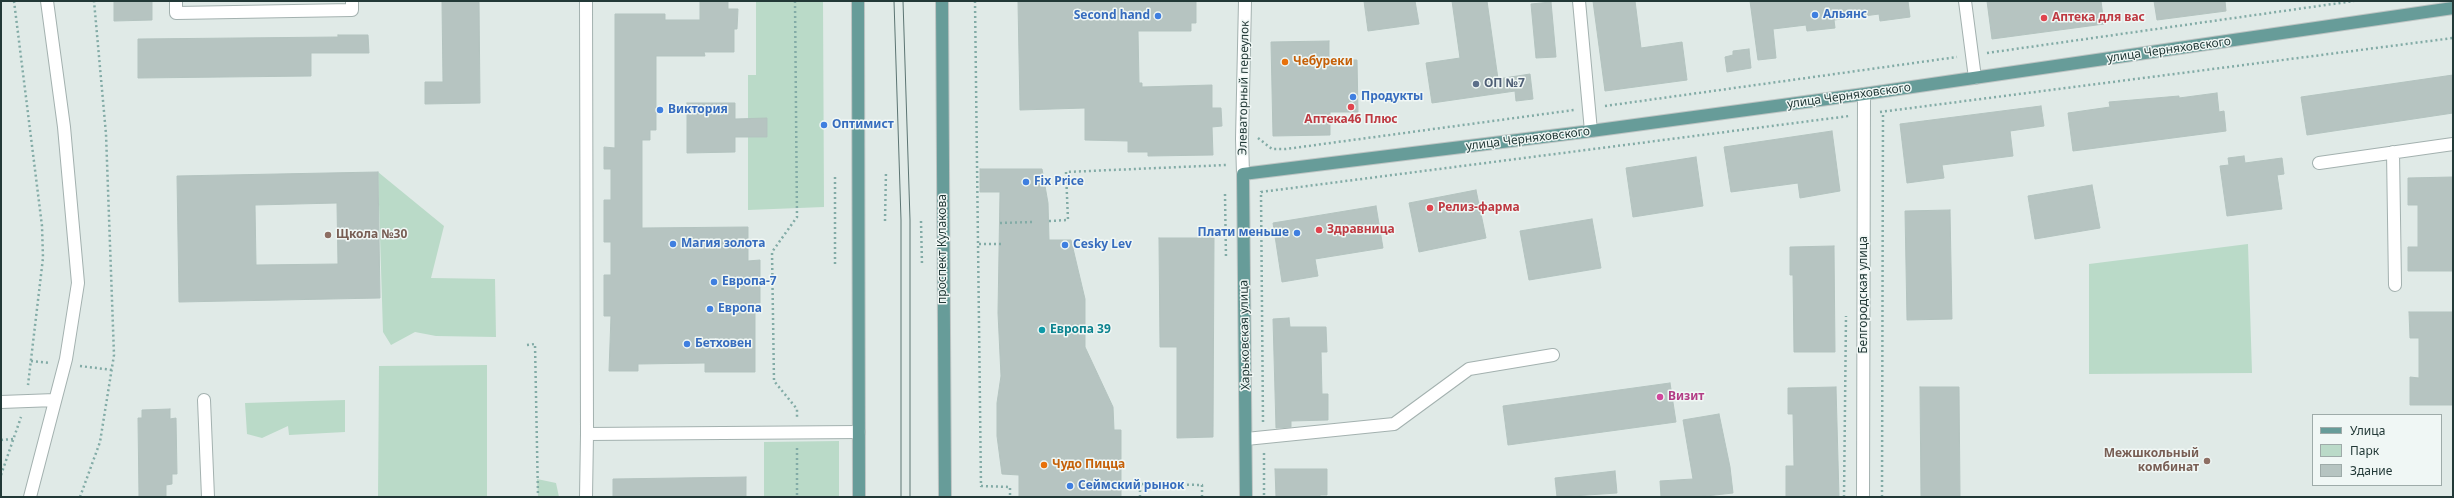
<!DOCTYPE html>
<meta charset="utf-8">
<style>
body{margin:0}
#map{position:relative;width:2454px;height:498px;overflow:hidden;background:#e0eae7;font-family:"Noto Sans",sans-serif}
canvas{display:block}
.frame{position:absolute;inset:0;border:2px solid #223937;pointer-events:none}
.legend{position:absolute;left:2312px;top:414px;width:130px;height:72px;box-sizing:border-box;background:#f0f7f5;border:1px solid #9eaba9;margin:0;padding:5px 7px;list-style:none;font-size:12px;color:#223937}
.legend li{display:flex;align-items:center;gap:8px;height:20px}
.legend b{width:20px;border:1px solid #9eaba9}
</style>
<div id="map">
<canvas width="2454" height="498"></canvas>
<div class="frame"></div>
<ul class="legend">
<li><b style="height:5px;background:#679c99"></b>Улица</li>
<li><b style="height:11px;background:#badac8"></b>Парк</li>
<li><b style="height:11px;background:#b6c4c1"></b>Здание</li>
</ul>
</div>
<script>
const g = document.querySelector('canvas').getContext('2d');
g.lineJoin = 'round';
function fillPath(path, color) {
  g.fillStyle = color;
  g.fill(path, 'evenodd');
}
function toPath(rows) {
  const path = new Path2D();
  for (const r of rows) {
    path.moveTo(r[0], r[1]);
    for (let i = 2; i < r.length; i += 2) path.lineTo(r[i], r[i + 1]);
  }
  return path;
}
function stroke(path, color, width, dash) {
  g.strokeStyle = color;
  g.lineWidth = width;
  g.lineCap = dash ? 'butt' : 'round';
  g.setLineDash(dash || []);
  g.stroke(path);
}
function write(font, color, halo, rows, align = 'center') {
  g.font = font + ' "Noto Sans",sans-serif';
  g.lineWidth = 3;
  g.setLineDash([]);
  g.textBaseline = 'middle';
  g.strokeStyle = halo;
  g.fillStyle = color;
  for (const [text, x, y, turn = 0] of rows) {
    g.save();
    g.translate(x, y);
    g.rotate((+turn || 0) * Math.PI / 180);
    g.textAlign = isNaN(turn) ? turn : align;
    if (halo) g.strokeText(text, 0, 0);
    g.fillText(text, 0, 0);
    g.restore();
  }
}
fillPath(toPath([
 [756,1,823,1,824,207,748,210,748,75,756,75],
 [378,172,444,226,431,278,495,279,496,337,436,336,415,332,391,345,383,332],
 [2248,244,2252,373,2089,374,2089,264],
 [487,365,487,497,378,497,379,366],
 [345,400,345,432,289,435,288,426,262,438,247,434,245,403],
 [839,441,839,497,764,497,764,442],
 [537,479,556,483,559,497,538,497]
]), '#badac8');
const building = toPath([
 [114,1,152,1,152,20,114,21,114,1],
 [442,1,479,1,480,103,425,104,425,82,443,82,442,1],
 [700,1,728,1,728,9,738,9,737,29,734,29,734,52,704,52,705,56,656,56,656,130,650,130,650,140,642,140,642,228,748,227,748,261,760,260,760,303,755,303,755,372,705,372,705,363,638,364,638,371,609,371,611,316,604,316,604,275,611,275,611,242,604,242,604,200,611,200,611,169,604,169,604,147,615,148,615,14,665,14,665,20,700,20,700,1],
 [1018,1,1196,2,1196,23,1191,23,1191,31,1138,31,1139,83,1142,83,1142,87,1212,85,1212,108,1221,108,1222,126,1212,127,1213,155,1148,156,1148,152,1128,152,1128,141,1085,140,1085,108,1020,110,1018,1],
 [1364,1,1415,1,1419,24,1368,31,1364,1],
 [1452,1,1487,1,1498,79,1530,74,1533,99,1516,101,1515,91,1432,103,1426,63,1460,58,1452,1],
 [1593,1,1635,1,1641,48,1682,42,1687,80,1605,91,1593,1],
 [1750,1,1908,1,1910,17,1880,21,1879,14,1834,20,1835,28,1807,31,1806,25,1773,29,1776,58,1758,60,1750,1],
 [1987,1,2101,1,2104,24,1992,39,1987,1],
 [2154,1,2225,1,2226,11,2157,20,2154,1],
 [1551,2,1556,57,1536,58,1531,4,1551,2],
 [338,35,368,35,369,53,311,53,311,76,138,78,138,39,338,37,338,35],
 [1329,41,1329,60,1357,60,1358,112,1330,112,1330,135,1273,136,1271,42,1329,41],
 [1749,49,1751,68,1727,72,1725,57,1733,55,1733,51,1749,49],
 [2453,75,2453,113,2307,135,2301,97,2453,75],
 [2217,93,2219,112,2224,111,2226,131,2073,151,2068,113,2110,107,2109,102,2179,96,2179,98,2217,93],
 [687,103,735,103,735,119,767,118,767,137,735,137,735,152,687,153,687,103],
 [2041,106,2044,126,2010,131,2013,156,1942,165,1944,178,1907,183,1900,124,2041,106],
 [1832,131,1840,191,1800,198,1798,183,1731,192,1724,147,1832,131],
 [2244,156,2245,163,2282,158,2284,174,2277,175,2282,209,2227,216,2220,166,2229,165,2228,158,2244,156],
 [1696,157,1703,206,1633,217,1626,168,1696,157],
 [980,169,1042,169,1048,203,1049,240,1071,240,1085,299,1085,347,1113,407,1114,430,1121,430,1121,497,1019,497,1019,475,1002,474,997,436,997,403,1001,376,998,313,1000,192,980,192,980,169],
 [378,172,380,298,179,302,177,176,378,172],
 [337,203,338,264,256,265,255,205,337,203],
 [2453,177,2453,271,2408,271,2408,247,2418,247,2418,205,2408,205,2408,178,2453,177],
 [2092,185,2100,228,2035,239,2028,196,2092,185],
 [1476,190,1486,238,1419,252,1409,203,1476,190],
 [1376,206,1383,248,1315,259,1318,276,1282,282,1273,223,1376,206],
 [1950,210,1952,319,1907,320,1905,211,1950,210],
 [1592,219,1601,268,1529,280,1520,231,1592,219],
 [1159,238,1214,238,1213,437,1177,438,1177,347,1160,347,1159,238],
 [1834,246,1835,352,1794,352,1793,275,1790,275,1790,247,1834,246],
 [2409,312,2453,312,2453,405,2410,405,2410,377,2419,378,2419,338,2410,338,2409,312],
 [1289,318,1290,327,1326,327,1327,352,1321,352,1322,394,1328,394,1328,420,1291,421,1291,427,1276,428,1273,319,1289,318],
 [1670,383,1676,422,1508,445,1503,406,1670,383],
 [1836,387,1839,497,1786,497,1786,466,1794,466,1793,414,1788,414,1788,388,1836,387],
 [1920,387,1959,387,1960,497,1921,497,1920,387],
 [170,409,170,419,176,418,177,474,172,474,172,484,166,485,166,497,139,497,138,418,142,418,142,410,170,409],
 [1719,414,1730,467,1733,493,1697,497,1661,497,1660,481,1693,479,1683,420,1719,414],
 [1275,469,1327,469,1327,495,1320,495,1320,497,1276,497,1275,469],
 [1615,471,1617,493,1557,497,1555,478,1615,471],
 [746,477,746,497,613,497,613,479,746,477]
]);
fillPath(building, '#b6c4c1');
stroke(building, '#b3c3bf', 1);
const minor = toPath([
 [176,1,176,13,352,10,352,1],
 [586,1,587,434],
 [1579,1,1591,131],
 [1965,1,1975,78],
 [2393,152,2395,285],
 [2319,163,2453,144],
 [1243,174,1242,139,1245,1],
 [204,400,208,497],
 [1,402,55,400],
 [1246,439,1394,424,1469,369,1553,355],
 [30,497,66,359,78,283,64,127,47,1],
 [586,497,587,434,859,432],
 [1863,497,1864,94]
]);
const major = toPath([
 [858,1,859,497],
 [942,1,945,497],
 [1246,497,1243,174,1591,131,1864,94,2453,8]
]);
stroke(minor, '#a3b1af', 14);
stroke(major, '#bdc4c3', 14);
stroke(toPath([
 [14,1,42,226,43,258,28,385],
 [795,1,797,217,772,252,774,381,797,409,797,417],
 [975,1,981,486,1010,487,1010,497],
 [1987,53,2354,1],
 [1605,106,1957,57],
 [1880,112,2453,38],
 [1258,138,1272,149,1286,149,1574,110],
 [1225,194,1226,259],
 [885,221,886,171],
 [921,221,922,265],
 [1049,221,1068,220,1066,172,1226,165],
 [1000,223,1032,222],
 [979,244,1001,244],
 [835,264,835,176],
 [527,345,535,344,538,497],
 [31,361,50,363],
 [80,366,112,370],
 [1263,422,1261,192,1849,116],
 [1,440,14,439],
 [797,448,797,497],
 [1264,453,1264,497],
 [1,475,21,417],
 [80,497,100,442,114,355,106,134,94,1],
 [1140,497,1140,484,1202,485,1202,497],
 [1844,497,1846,316],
 [1882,497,1883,112]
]), '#82aba6', 2.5, [2, 3]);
stroke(minor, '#fff', 12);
stroke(major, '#679c99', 12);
stroke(toPath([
 [894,1,901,220,901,497],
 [903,1,910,220,910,497]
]), '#5c7573', 1);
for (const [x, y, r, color] of [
 [1815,15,4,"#3f7fe0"],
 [1158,16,4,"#3f7fe0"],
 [2044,18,4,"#e0444e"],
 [1285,62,4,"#e8710a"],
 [1476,84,4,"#5c6f8a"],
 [1353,97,4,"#3f7fe0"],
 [1351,107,4,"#e0444e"],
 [660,110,4,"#3f7fe0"],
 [824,125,4,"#3f7fe0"],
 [1026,182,4,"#3f7fe0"],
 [1430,208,4,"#e0444e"],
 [1319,230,4,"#e0444e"],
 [1297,233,4,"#3f7fe0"],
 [328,235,4,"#8d6e63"],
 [673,244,4,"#3f7fe0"],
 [1065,245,4,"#3f7fe0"],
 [714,282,4,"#3f7fe0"],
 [710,309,4,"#3f7fe0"],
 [1042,330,4,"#0f9aa8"],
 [687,344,4,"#3f7fe0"],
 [1660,397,4,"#d1479c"],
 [2207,461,4,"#8d6e63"],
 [1044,465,4,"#e8710a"],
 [1070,486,4,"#3f7fe0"]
]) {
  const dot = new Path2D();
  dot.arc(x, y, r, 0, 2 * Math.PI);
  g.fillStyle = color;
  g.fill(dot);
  stroke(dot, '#f0f7f5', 1.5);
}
write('bold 12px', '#366cbe', '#f0f7f5', [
 ["Альянс",1823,15],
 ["Second hand",1150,16,"right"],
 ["Продукты",1361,97],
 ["Виктория",668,110],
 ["Оптимист",832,125],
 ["Fix Price",1034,182],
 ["Плати меньше",1289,233,"right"],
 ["Магия золота",681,244],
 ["Cesky Lev",1073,245],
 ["Европа-7",722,282],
 ["Европа",718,309],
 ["Бетховен",695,344],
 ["Сеймский рынок",1078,486]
], 'left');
write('bold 12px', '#be3a42', '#f0f7f5', [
 ["Аптека для вас",2052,18],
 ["Аптека46 Плюс",1351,120,"center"],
 ["Релиз-фарма",1438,208],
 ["Здравница",1327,230]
], 'left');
write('12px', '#223937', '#f0f7f5', [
 ["улица Черняховского",2169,50,-8],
 ["Элеваторный переулок",1244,88,-89],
 ["улица Черняховского",1849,96,-8],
 ["улица Черняховского",1528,139,-7],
 ["проспект Кулакова",943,249,-90],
 ["Белгородская улица",1864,295,-90],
 ["Харьковская улица",1245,335,-91]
]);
write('bold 12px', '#c56008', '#f0f7f5', [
 ["Чебуреки",1293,62],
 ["Чудо Пицца",1052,465]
], 'left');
write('bold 12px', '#4e5e75', '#f0f7f5', [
 ["ОП №7",1484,84]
], 'left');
write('bold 12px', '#785e54', '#f0f7f5', [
 ["Щкола №30",336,235],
 ["Межшкольный",2199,454,"right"],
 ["комбинат",2199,468,"right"]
], 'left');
write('bold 12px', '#0d838f', '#f0f7f5', [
 ["Европа 39",1050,330]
], 'left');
write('bold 12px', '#b23c85', '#f0f7f5', [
 ["Визит",1668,397]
], 'left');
</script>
